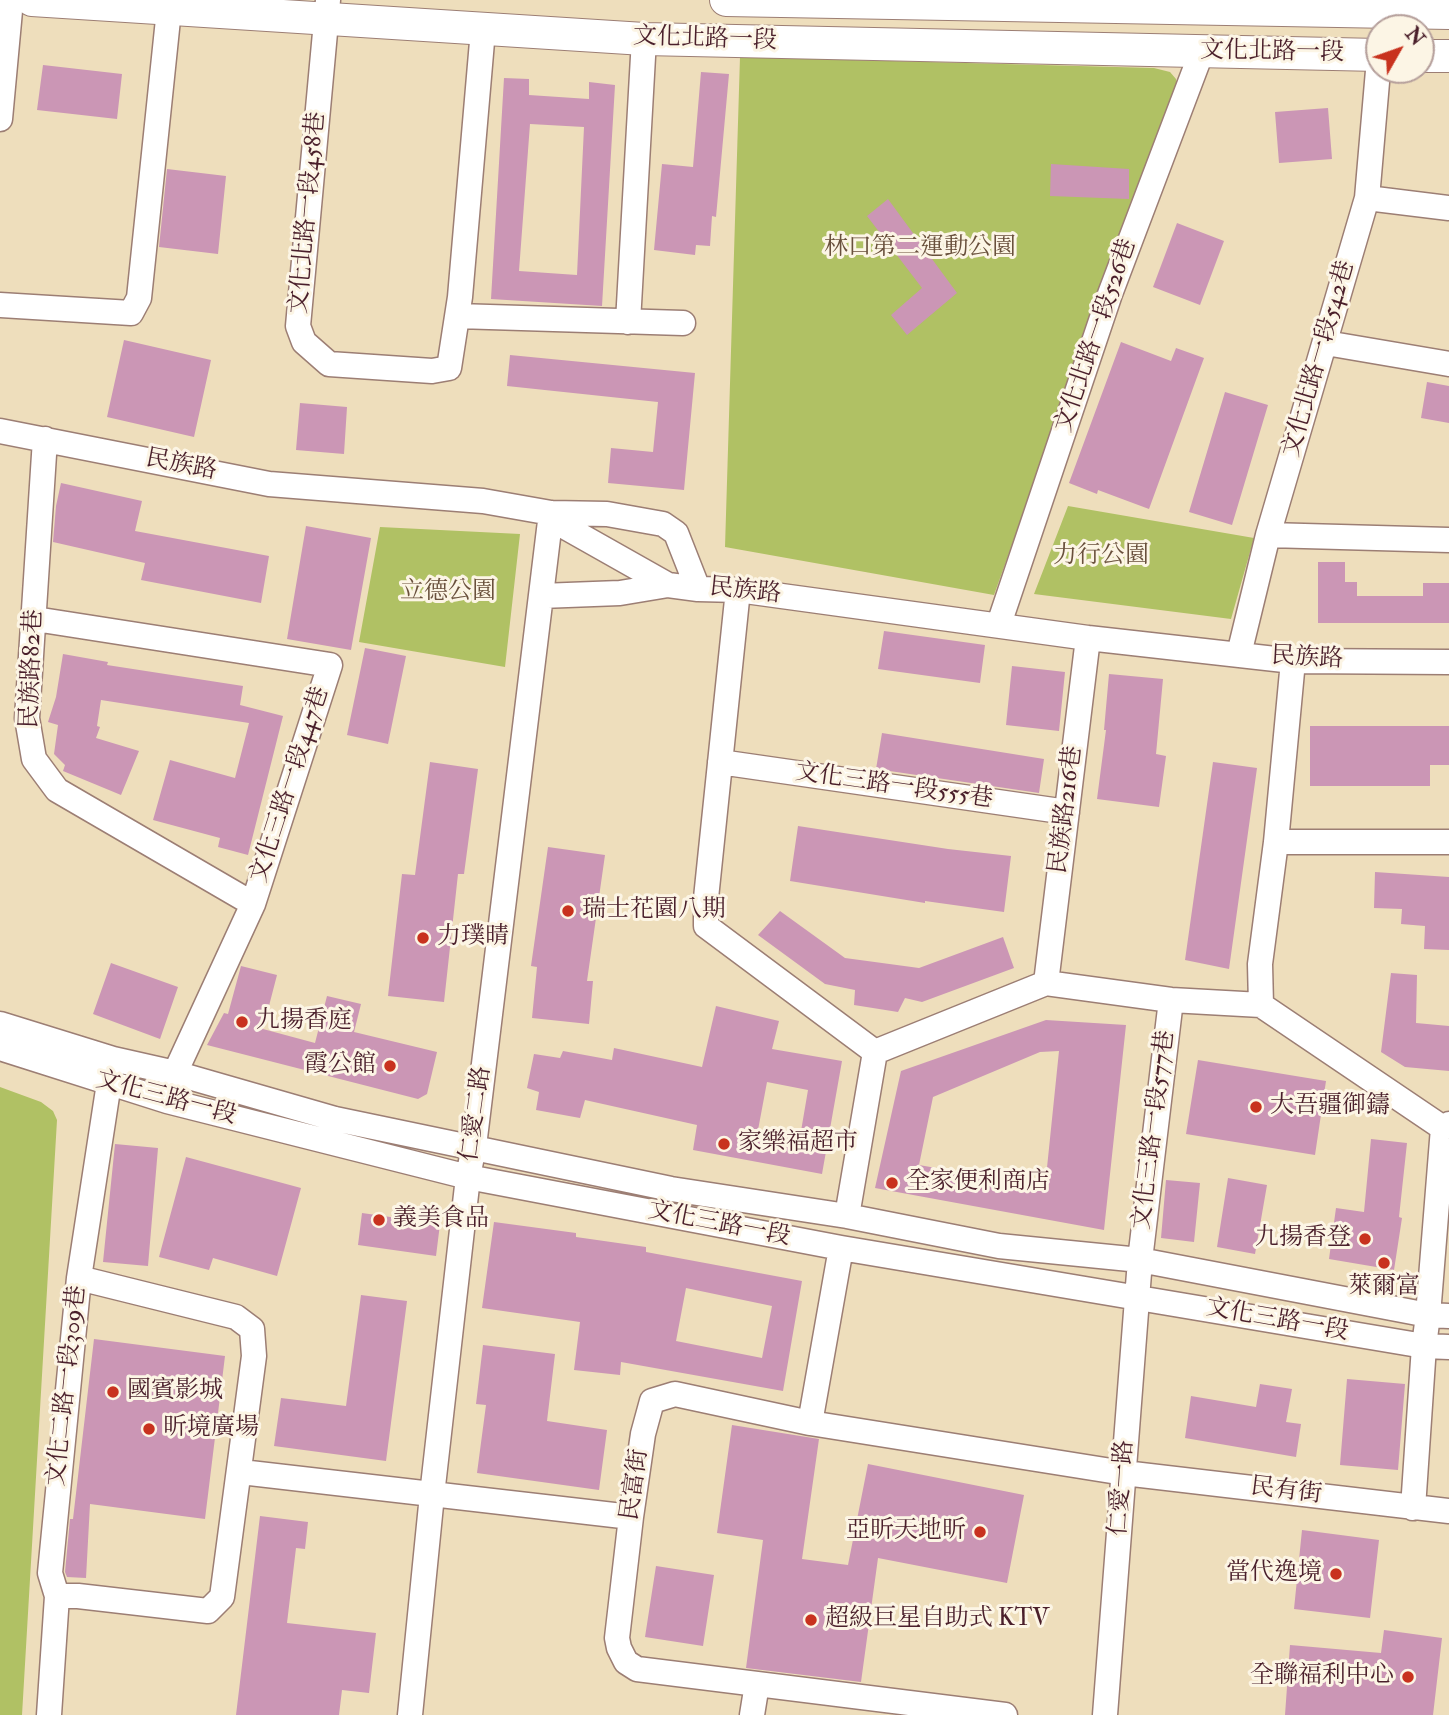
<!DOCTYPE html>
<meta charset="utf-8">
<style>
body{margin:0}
#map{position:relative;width:1449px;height:1715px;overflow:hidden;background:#eedebc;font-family:"IM FELL Double Pica",serif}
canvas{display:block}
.north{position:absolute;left:1365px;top:14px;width:70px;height:70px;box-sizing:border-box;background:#fcf5e5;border:2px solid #b59f9b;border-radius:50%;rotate:50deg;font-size:19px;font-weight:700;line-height:28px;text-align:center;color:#4a1f2b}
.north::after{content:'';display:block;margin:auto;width:24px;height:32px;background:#c8321e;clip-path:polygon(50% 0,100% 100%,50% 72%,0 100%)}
</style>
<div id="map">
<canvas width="1449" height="1715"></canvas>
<div class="north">N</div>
</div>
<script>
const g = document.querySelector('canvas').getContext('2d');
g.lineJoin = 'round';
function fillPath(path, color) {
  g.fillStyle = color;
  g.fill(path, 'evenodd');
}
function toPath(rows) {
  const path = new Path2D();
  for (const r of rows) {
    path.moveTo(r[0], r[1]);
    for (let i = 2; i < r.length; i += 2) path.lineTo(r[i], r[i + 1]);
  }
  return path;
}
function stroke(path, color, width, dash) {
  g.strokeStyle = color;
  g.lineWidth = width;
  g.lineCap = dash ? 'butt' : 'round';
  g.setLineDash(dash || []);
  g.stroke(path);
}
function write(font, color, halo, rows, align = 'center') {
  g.font = font + ' "IM FELL Double Pica","Noto Serif TC",serif';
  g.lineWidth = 6;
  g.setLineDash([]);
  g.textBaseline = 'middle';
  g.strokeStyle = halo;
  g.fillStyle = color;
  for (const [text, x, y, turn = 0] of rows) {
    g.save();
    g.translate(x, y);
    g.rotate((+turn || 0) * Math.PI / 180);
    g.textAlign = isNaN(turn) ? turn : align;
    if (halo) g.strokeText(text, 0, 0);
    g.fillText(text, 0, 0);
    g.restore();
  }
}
fillPath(toPath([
 [740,57,1154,68,1170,72,1176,79,1177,83,994,595,725,547],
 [1068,506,1254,538,1231,619,1034,594],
 [380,527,520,534,505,667,359,642],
 [0,1087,41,1102,53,1111,57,1120,22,1715,0,1715]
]), '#b0c164');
fillPath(toPath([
 [43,65,122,74,117,119,37,110],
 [701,72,729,74,716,217,712,216,710,246,696,245,695,255,654,250,662,164,693,167],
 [504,78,529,79,529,95,589,99,589,82,615,85,602,306,491,299],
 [530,124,584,127,577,275,519,271],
 [1328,108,1332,159,1279,163,1275,112],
 [1051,164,1129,169,1129,199,1050,196],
 [167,169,226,176,218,254,159,247],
 [888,199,957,293,907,335,891,315,922,288,867,216],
 [1177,223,1224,241,1200,305,1153,287],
 [124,340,211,360,194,437,107,417],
 [1121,342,1171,361,1176,348,1204,358,1149,509,1098,490,1097,494,1069,483],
 [510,355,695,373,684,490,608,483,611,448,653,452,658,402,507,386],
 [1427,382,1449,386,1449,423,1421,418],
 [1225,392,1268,405,1232,525,1189,512],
 [300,403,347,407,344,454,296,450],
 [61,483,142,501,135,531,269,556,261,603,141,580,145,563,53,542,56,506],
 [306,526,371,538,351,650,287,639],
 [1318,562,1345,562,1345,582,1357,582,1357,596,1423,596,1423,583,1449,583,1449,623,1318,623],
 [884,631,985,645,980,683,878,669],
 [365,648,406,656,388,744,347,735],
 [63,654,108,662,107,665,243,686,240,705,283,716,248,855,218,847,220,838,153,820,170,760,235,778,249,723,101,700,97,726,100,727,96,738,139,751,121,795,63,771,65,765,54,754,58,725,48,722,56,697],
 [1012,666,1065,672,1059,731,1006,725],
 [1109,674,1163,679,1156,754,1166,756,1159,807,1097,799,1106,730,1104,730],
 [1310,726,1449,726,1449,765,1430,765,1430,786,1310,786],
 [882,733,1044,759,1039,793,876,769],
 [430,762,478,769,464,874,458,874,444,1002,388,996,402,874,415,875],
 [1213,762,1257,768,1229,969,1185,960],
 [798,826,948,849,1011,856,1004,912,925,901,925,903,790,881],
 [548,847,605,855,587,981,593,981,589,1024,532,1018,537,967,531,966],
 [1375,872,1449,877,1449,950,1424,949,1425,926,1401,924,1402,909,1374,908],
 [780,911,845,958,919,968,1003,937,1014,968,922,1002,905,998,898,1012,854,1005,855,990,825,984,758,935],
 [111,963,178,987,160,1039,93,1014],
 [241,966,277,975,263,1029,315,1043,327,996,361,1004,354,1032,437,1052,427,1094,418,1099,207,1045,224,1013,228,1014],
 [1391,973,1417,975,1416,1023,1449,1026,1449,1071,1405,1067,1381,1052],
 [716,1006,779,1021,772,1049,842,1061,822,1174,693,1150,697,1125,585,1100,580,1118,536,1110,539,1092,527,1088,534,1054,560,1058,563,1051,612,1060,614,1048,702,1067],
 [767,1082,808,1090,800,1137,758,1130],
 [1046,1020,1126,1025,1104,1230,875,1188,901,1071],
 [1059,1051,1045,1187,919,1165,933,1097,1040,1052],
 [1198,1060,1326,1081,1315,1155,1186,1134],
 [1371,1139,1407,1143,1399,1217,1402,1218,1394,1270,1329,1259,1336,1208,1364,1212],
 [115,1144,158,1148,148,1266,103,1262],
 [186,1157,301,1188,277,1276,213,1258,209,1270,159,1257],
 [1228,1178,1267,1185,1255,1254,1217,1247],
 [1166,1180,1200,1183,1194,1242,1161,1238],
 [362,1213,440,1224,436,1256,358,1245],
 [494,1222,576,1233,576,1237,646,1247,646,1252,802,1281,783,1391,621,1362,620,1375,574,1370,580,1322,482,1308],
 [686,1288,772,1306,762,1358,676,1341],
 [361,1295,407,1301,386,1461,274,1446,281,1398,346,1406],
 [94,1339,225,1356,205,1519,90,1504,86,1578,67,1577,65,1572,70,1519,73,1519],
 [483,1345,555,1354,547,1421,607,1430,599,1490,477,1473,486,1405,476,1404],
 [1347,1379,1405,1384,1398,1470,1340,1465],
 [1260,1384,1292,1389,1286,1422,1301,1424,1296,1457,1185,1438,1191,1396,1256,1407],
 [732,1425,819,1439,802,1559,848,1565,868,1464,1024,1495,1007,1583,878,1558,861,1682,746,1668,763,1540,717,1533],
 [260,1516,308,1522,305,1549,296,1548,287,1623,376,1633,369,1693,342,1690,339,1715,236,1715],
 [1302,1530,1379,1540,1370,1618,1294,1609],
 [656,1566,714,1575,703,1646,645,1637],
 [1384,1630,1442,1638,1433,1715,1285,1715,1290,1645,1381,1653]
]), '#cb96b5');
const minor = toPath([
 [328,0,298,326,304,342,329,364,432,371,449,368,460,297,483,30],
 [0,119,11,0],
 [1367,198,1449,208],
 [0,305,131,313,139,298,170,0],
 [457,316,683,323],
 [628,322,644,39],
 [1326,343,1449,364],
 [0,431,269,484,483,501,551,513,607,514,663,524,676,533,698,589,738,590,1088,638,1293,661,1449,662],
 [45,439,27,718,34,759,57,790,253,904],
 [551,513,567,528,668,585,698,589],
 [1268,535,1449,540],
 [738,590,706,898,706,926,875,1052,847,1216],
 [541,596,620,593,668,585],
 [35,619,330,665,253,904,175,1073,171,1087],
 [999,624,1110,294,1202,51],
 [1239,654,1268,535,1367,198,1379,59],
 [720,762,1067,812],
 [1276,842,1449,842],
 [1046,983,1088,638],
 [1046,983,1171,1000,1261,1005],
 [1261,1005,1260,964,1276,842,1293,661],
 [1261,1005,1443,1128,1449,1124],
 [0,1024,113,1059,175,1073,335,1119,671,1189,847,1216,999,1246,1140,1260,1428,1315,1449,1316],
 [0,1048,167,1101,468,1177,841,1248,1424,1346,1449,1347],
 [875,1052,1046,983],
 [810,1423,841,1248],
 [241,1472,631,1517],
 [1413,1508,1424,1346,1428,1315,1443,1128],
 [57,1596,78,1596,208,1611,222,1597,254,1356,252,1329,236,1317,79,1278],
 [49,1715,57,1596,50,1573,79,1278,111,1070],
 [410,1715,432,1495,468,1177,474,1146,551,513],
 [752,1715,757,1684],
 [1005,1715,637,1669,626,1662,619,1648,617,1638,631,1517,643,1434,652,1401,675,1394,810,1423,1124,1473,1449,1511],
 [1105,1715,1140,1260,1171,1000]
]);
const major = toPath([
 [32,0,644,39,1379,55],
 [726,0,1449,13],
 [1421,56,1449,56]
]);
stroke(minor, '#9c7e74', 27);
stroke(major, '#9c7e74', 34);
stroke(minor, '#fff', 24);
stroke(major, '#fff', 32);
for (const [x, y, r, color] of [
 [568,911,7,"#c8321e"],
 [423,938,7,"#c8321e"],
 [242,1022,7,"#c8321e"],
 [390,1066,7,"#c8321e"],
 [1256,1107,7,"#c8321e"],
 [724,1144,7,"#c8321e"],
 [892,1183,7,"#c8321e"],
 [379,1220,7,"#c8321e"],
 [1365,1239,7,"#c8321e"],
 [1384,1263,7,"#c8321e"],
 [113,1392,7,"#c8321e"],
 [149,1429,7,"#c8321e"],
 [980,1532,7,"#c8321e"],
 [1336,1574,7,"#c8321e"],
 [811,1620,7,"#c8321e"],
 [1408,1677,7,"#c8321e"]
]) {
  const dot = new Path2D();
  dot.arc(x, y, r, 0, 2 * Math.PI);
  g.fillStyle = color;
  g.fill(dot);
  stroke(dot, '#fcf5e5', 2.5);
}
write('24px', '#4a1f2b', '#fcf5e5', [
 ["文化北路一段",705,40,2],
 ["文化北路一段",1272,53,1],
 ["文化北路一段458巷",309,213,-85],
 ["文化北路一段526巷",1097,336,-71],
 ["文化北路一段542巷",1320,359,-74],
 ["民族路",181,466,11],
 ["民族路",745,592,6],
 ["民族路",1307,659,3],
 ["民族路82巷",33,669,-88],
 ["文化三路一段447巷",291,785,-72],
 ["文化三路一段555巷",894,787,8],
 ["民族路216巷",1067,810,-83],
 ["文化三路一段",166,1099,15],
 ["仁愛二路",477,1114,-82],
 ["文化三路一段577巷",1155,1130,-83],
 ["文化三路一段",719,1225,11],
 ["文化三路一段",1277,1321,10],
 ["文化二路一段309巷",68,1386,-84],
 ["民富街",636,1485,-82],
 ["仁愛一路",1123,1488,-86],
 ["民有街",1286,1492,7]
]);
write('24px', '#69503c', '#fcf5e5', [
 ["林口第二運動公園",920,249],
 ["力行公園",1101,557],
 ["立德公園",448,593]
]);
write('24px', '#4a1f2b', '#fcf5e5', [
 ["瑞士花園八期",582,911],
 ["力璞晴",437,938],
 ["九揚香庭",256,1022],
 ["霞公館",376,1066,"right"],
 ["大吾疆御鑄",1270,1107],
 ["家樂福超市",738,1144],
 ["全家便利商店",906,1183],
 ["義美食品",393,1220],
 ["九揚香登",1351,1239,"right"],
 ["萊爾富",1384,1288,"center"],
 ["國賓影城",127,1392],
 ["昕境廣場",163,1429],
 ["亞昕天地昕",966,1532,"right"],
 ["當代逸境",1322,1574,"right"],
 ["超級巨星自助式 KTV",825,1620],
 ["全聯福利中心",1394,1677,"right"]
], 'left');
</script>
